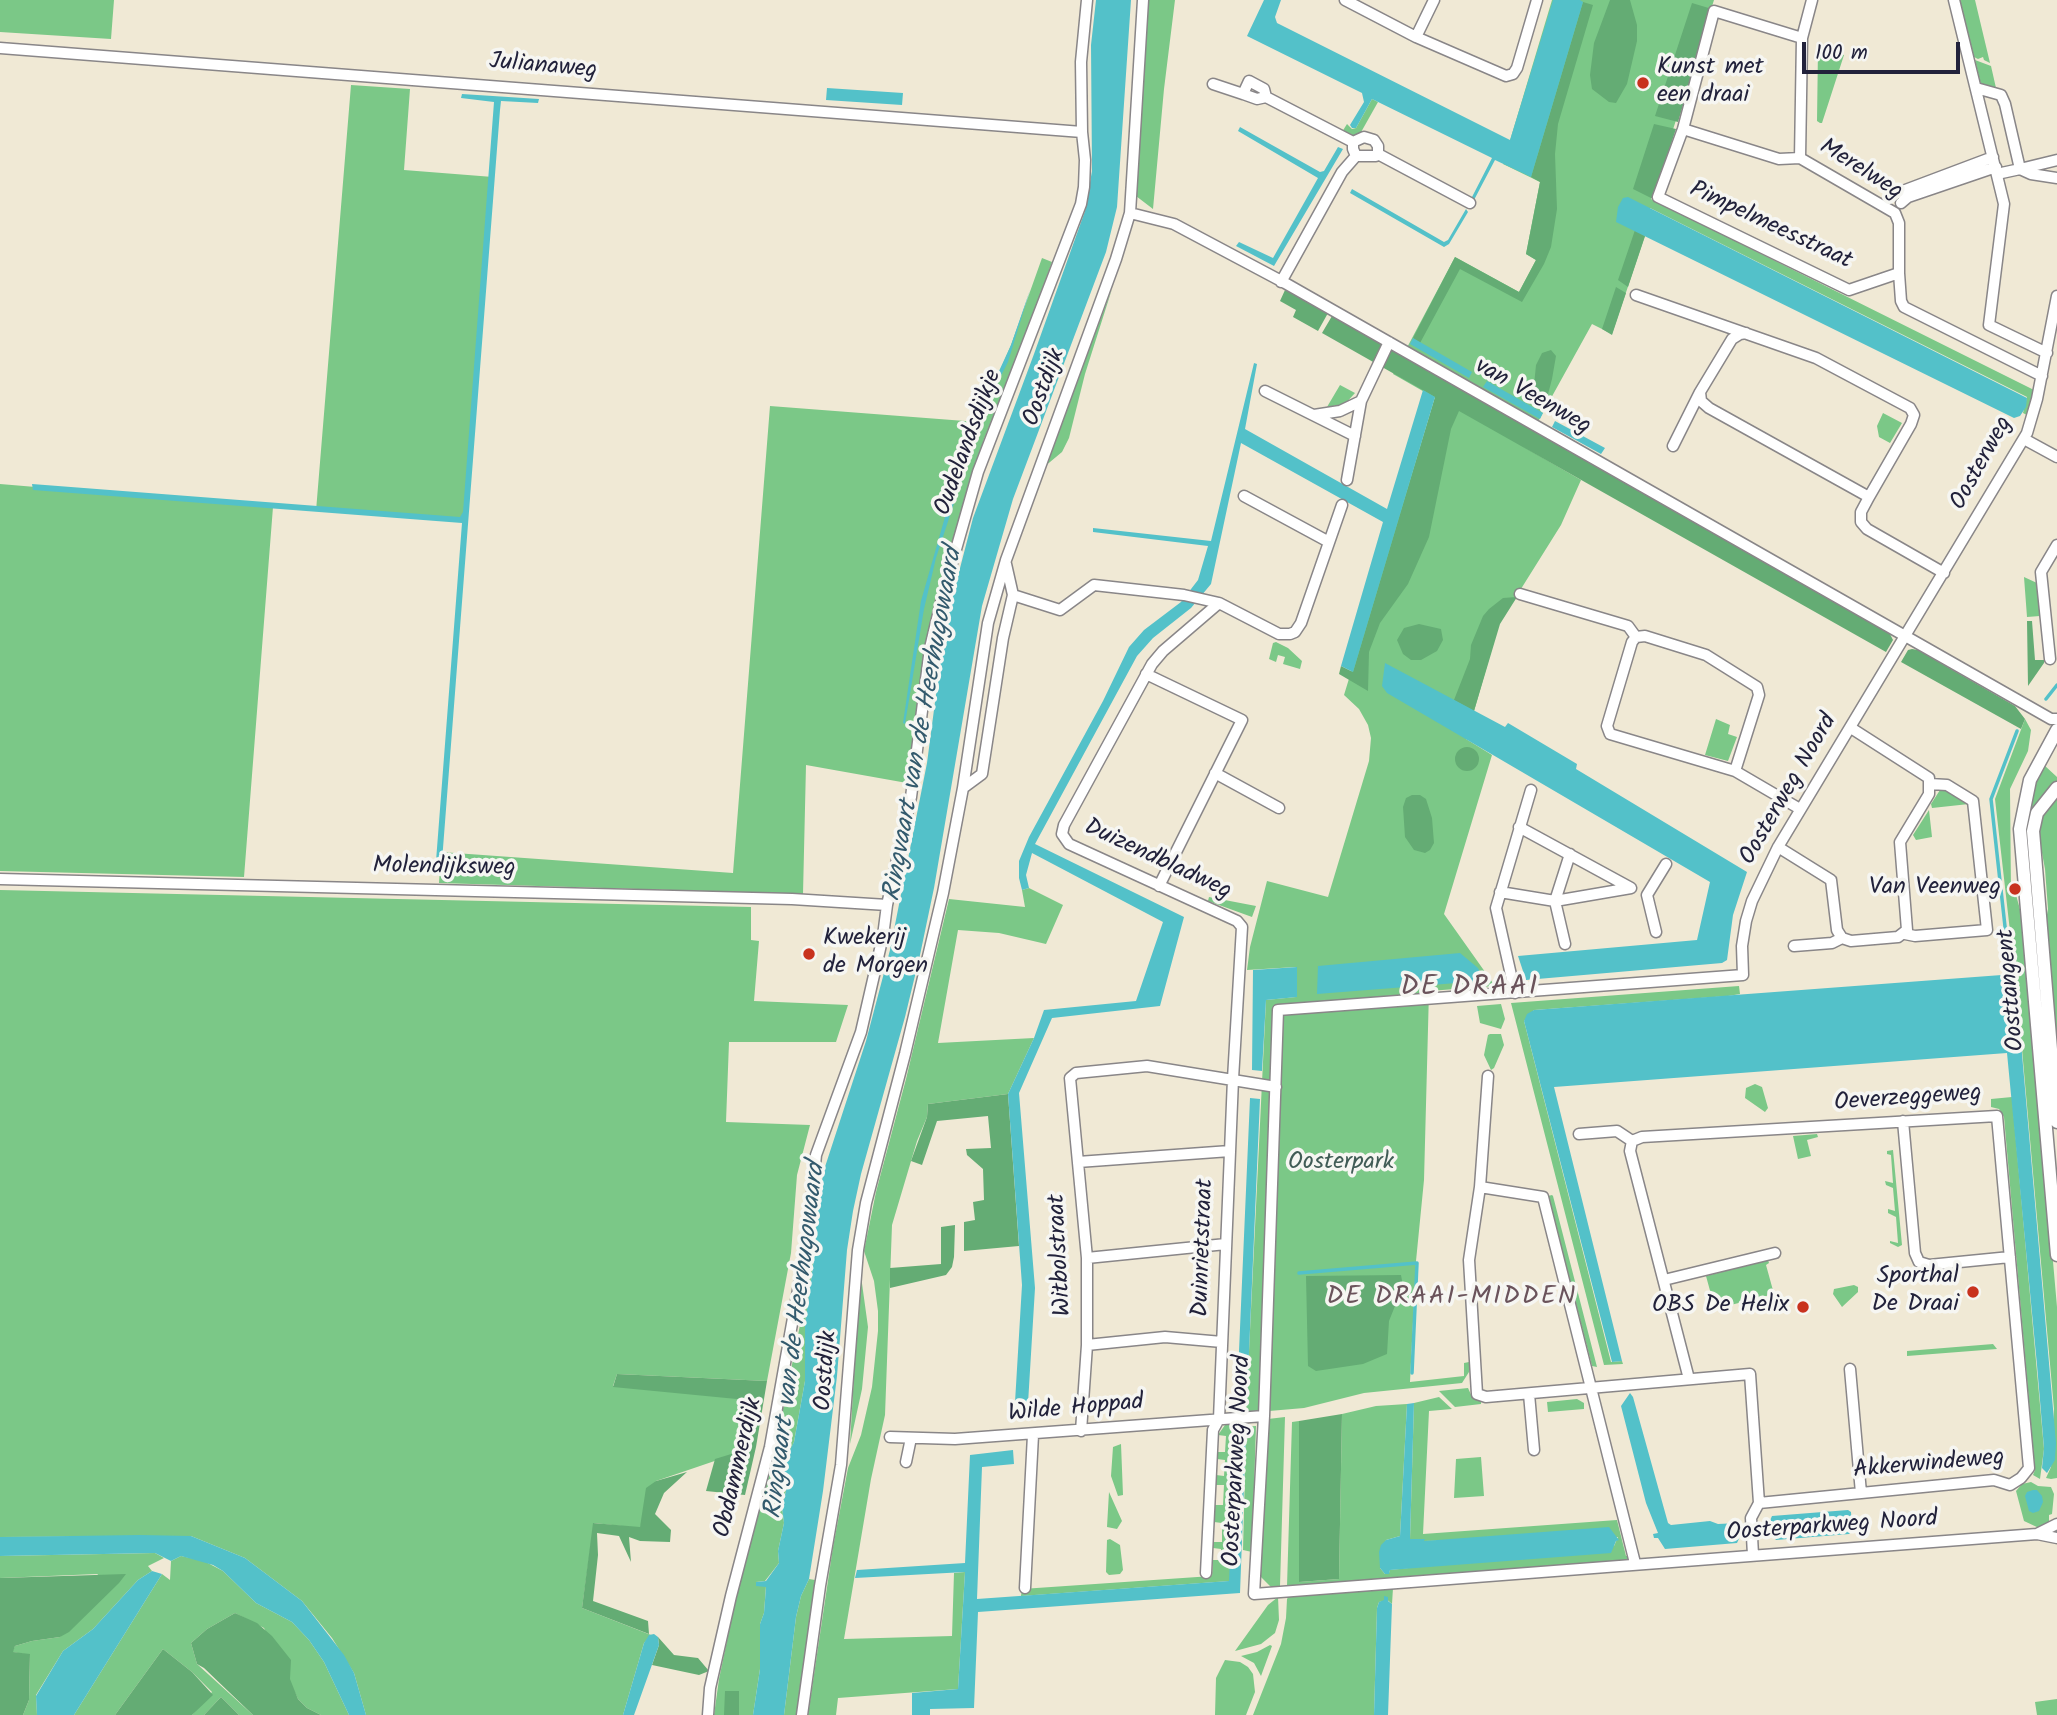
<!DOCTYPE html>
<style>
body{margin:0}
#map{position:relative;width:2057px;height:1715px;overflow:hidden;background:#f0e9d5;font-family:Kalam,sans-serif}
canvas{display:block}
.scale{position:absolute;left:1802px;top:42px;width:158px;height:32px;box-sizing:border-box;border:4px solid #22223b;border-top:0;padding-left:9px;font-size:21px;line-height:24px;white-space:nowrap;color:#22223b;-webkit-text-stroke:5px #f6f6f2;paint-order:stroke}
</style>
<div id="map">
<canvas width="2057" height="1715"></canvas>
<div class="scale">100 m</div>
</div>
<script>
const g = document.querySelector('canvas').getContext('2d');
g.lineJoin = 'round';
function fillPath(path, color) {
  g.fillStyle = color;
  g.fill(path, 'evenodd');
}
function toPath(rows) {
  const path = new Path2D();
  for (const r of rows) {
    if (r.length === 3) {
      path.moveTo(r[0] + r[2], r[1]);
      path.arc(r[0], r[1], r[2], 0, 2 * Math.PI);
      continue;
    }
    path.moveTo(r[0], r[1]);
    for (let i = 2; i < r.length; i += 2) path.lineTo(r[i], r[i + 1]);
  }
  return path;
}
function stroke(path, color, width, dash) {
  g.strokeStyle = color;
  g.lineWidth = width;
  g.lineCap = dash ? 'butt' : 'round';
  g.setLineDash(dash || []);
  g.stroke(path);
}
function write(font, color, halo, rows, align = 'center') {
  g.font = font + ' Kalam,sans-serif';
  g.lineWidth = 7;
  g.setLineDash([]);
  g.textBaseline = 'middle';
  g.strokeStyle = halo;
  g.fillStyle = color;
  for (const [text, x, y, turn = 0] of rows) {
    g.save();
    g.translate(x, y);
    g.rotate((+turn || 0) * Math.PI / 180);
    g.textAlign = isNaN(turn) ? turn : align;
    if (halo) g.strokeText(text, 0, 0);
    g.fillText(text, 0, 0);
    g.restore();
  }
}
fillPath(toPath([
 [0,0,114,0,111,39,0,32],
 [1148,0,1175,0,1164,89,1153,209,1136,196],
 [1552,0,1714,0,1651,199,2034,390,2029,416,2023,413,2027,397,1650,208,1646,233,1612,334,1592,324,1524,447,1581,480,1561,525,1499,624,1466,739,1492,755,1444,914,1495,986,1429,991,1424,1180,1416,1261,1410,1382,1464,1376,1464,1363,1469,1362,1469,1372,1462,1383,1364,1393,1304,1408,1246,1413,1266,1000,1296,997,1296,967,1247,970,1250,947,1267,881,1328,897,1369,761,1371,738,1368,725,1359,709,1344,695,1435,398,1393,374,1455,257,1519,292,1536,260,1526,254,1540,182,1503,164],
 [1960,0,1975,0,1990,63,1984,60,1983,57,1978,59,1974,57],
 [1822,47,1844,55,1822,123,1820,123,1817,121,1818,48],
 [1975,60,1991,66,1996,88,1989,89,1981,85],
 [351,85,410,89,404,170,493,177,466,521,316,511],
 [1372,99,1378,102,1360,134,1355,137,1342,132,1347,124,1352,129,1356,128],
 [1042,258,1052,262,1014,367,984,439,965,503,914,741,907,783,806,765,803,894,439,883,441,852,733,873,770,406,978,422,1011,345],
 [1112,289,1085,374,1069,438,1062,452,1044,467],
 [1340,385,1355,393,1345,404,1327,407],
 [1883,413,1902,423,1890,443,1879,437,1877,426],
 [0,484,273,507,244,877,0,871],
 [2024,577,2037,583,2040,616,2027,617],
 [1276,642,1288,648,1302,661,1300,669,1283,664,1285,657,1278,655,1276,662,1269,659,1273,643],
 [1716,719,1730,725,1728,734,1737,737,1728,761,1705,755],
 [2025,719,2031,730,2028,751,2010,789,2011,894,2016,895,2023,920,2057,1307,2057,1478,2051,1479,2046,1478,2051,1467,2054,1409,2017,993,1995,799],
 [2044,765,2057,777,2057,781,2046,792,2030,816,2027,825,2030,841,2023,841,2035,784],
 [1945,788,1969,804,1932,808,1931,804,1940,790],
 [2057,798,2057,1068,2046,920,2048,909,2045,869,2039,837,2042,818],
 [1929,810,1932,837,1916,840,1913,835],
 [1029,888,1063,905,1046,944,999,933,958,930,938,1043,1034,1038,1008,1094,928,1104,927,1117,917,1141,892,1225,885,1415,871,1479,844,1639,952,1636,954,1573,965,1572,958,1689,838,1698,836,1715,808,1715,833,1547,848,1468,861,1435,872,1387,878,1331,878,1311,874,1281,864,1251,876,1192,906,1079,949,899,1025,907,1022,890],
 [0,890,751,907,751,940,759,941,754,1001,848,1005,836,1042,729,1042,726,1122,810,1125,797,1175,791,1253,767,1381,617,1374,613,1386,747,1399,741,1452,656,1481,640,1528,594,1523,582,1608,651,1635,644,1643,623,1715,366,1715,354,1673,332,1638,302,1601,245,1558,191,1536,0,1537],
 [1209,897,1256,906,1252,917,1208,901],
 [1739,986,1740,994,1728,996,1534,1010,1524,1021,1611,1362,1622,1361,1623,1364,1604,1365,1511,1003],
 [1501,1004,1505,1019,1501,1029,1480,1023,1477,1006],
 [1490,1034,1501,1034,1504,1045,1494,1068,1491,1070,1484,1055,1488,1035],
 [1755,1084,1762,1087,1768,1108,1765,1112,1745,1098,1746,1088],
 [2012,1097,2044,1449,2040,1479,2033,1475,2035,1470,2004,1117,1999,1109,1991,1107,1991,1099],
 [1817,1134,1818,1137,1807,1140,1811,1156,1798,1159,1793,1136],
 [1893,1150,1902,1245,1898,1247,1890,1243,1890,1241,1898,1243,1896,1217,1888,1213,1888,1209,1895,1211,1893,1188,1886,1185,1885,1181,1893,1183,1891,1155,1887,1154,1887,1151],
 [1552,1195,1553,1196,1597,1367,1592,1366,1548,1196],
 [814,1256,805,1324,805,1381,794,1442,782,1472,788,1483,782,1507,784,1523,778,1551,779,1563,765,1581,756,1582,756,1586,766,1586,764,1613,760,1624,760,1669,753,1715,714,1715,719,1679,739,1583,754,1522,770,1473],
 [1768,1260,1769,1263,1766,1265,1774,1294,1715,1309,1706,1276],
 [860,1269,868,1327,862,1389,850,1444],
 [1854,1285,1858,1287,1858,1292,1842,1307,1833,1294,1834,1289],
 [1993,1344,1997,1349,1907,1356,1907,1351],
 [1468,1388,1473,1399,1481,1401,1481,1404,1455,1407,1439,1391],
 [1439,1397,1452,1409,1429,1411,1423,1534,1617,1520,1626,1556,1630,1556,1628,1560,1287,1586,1292,1422,1299,1421,1299,1582,1339,1579,1342,1414,1376,1406,1407,1404,1400,1536,1386,1540,1380,1568,1385,1574,1389,1573,1390,1570,1614,1546,1618,1537,1424,1541,1424,1539,1410,1539,1414,1403],
 [1577,1399,1584,1403,1584,1409,1548,1412,1547,1402],
 [1285,1417,1280,1586,1271,1587,1260,1576,1268,1419],
 [1238,1424,1238,1427,1256,1426,1252,1552,1243,1550,1246,1433,1236,1432,1230,1581,1021,1596,1022,1589,1212,1576,1213,1560,1221,1560,1221,1549,1213,1548,1213,1542,1222,1542,1222,1523,1214,1522,1215,1505,1223,1505,1224,1485,1216,1485,1216,1475,1224,1476,1225,1460,1217,1459,1217,1452,1225,1452,1226,1436,1218,1435,1225,1425],
 [1121,1444,1123,1495,1118,1496,1111,1476,1113,1447],
 [1481,1457,1484,1496,1454,1498,1456,1459],
 [2031,1482,2038,1486,2051,1487,2054,1494,2052,1514,2049,1515,2049,1524,2039,1528,2024,1521,2016,1491,2022,1484],
 [1109,1492,1122,1521,1117,1529,1107,1527],
 [1110,1539,1120,1545,1123,1570,1120,1574,1109,1575,1106,1572,1107,1540],
 [155,1553,164,1558,148,1566,152,1571,138,1580,93,1629,63,1651,36,1695,37,1715,23,1715,29,1700,30,1655,12,1652,15,1646,32,1641,60,1637,98,1574,0,1578,0,1556],
 [181,1556,204,1561,223,1571,256,1603,292,1622,309,1640,324,1662,349,1715,321,1715,307,1708,298,1699,264,1628,235,1613,207,1629,191,1643,197,1664,253,1715,239,1715,221,1697,204,1715,192,1715,212,1692,192,1672,163,1649,115,1715,74,1715,162,1574,170,1580,171,1561],
 [809,1579,815,1580,798,1715,784,1715,796,1617,801,1596],
 [1393,1588,1392,1604,1384,1597,1384,1601,1379,1602,1377,1608,1374,1715,1253,1715,1281,1644,1286,1618,1287,1599,1289,1596],
 [1278,1597,1279,1620,1275,1633,1261,1644,1235,1651,1268,1605],
 [1270,1645,1272,1646,1261,1676,1254,1663,1241,1656,1257,1652],
 [1225,1660,1240,1662,1248,1667,1253,1674,1255,1692,1246,1715,1215,1715,1216,1678],
 [2057,1699,2057,1715,2037,1715,2035,1702]
]), '#7bc887');
fillPath(toPath([
 [1610,0,1630,0,1637,25,1637,41,1627,84,1616,103,1609,102,1592,89,1590,75,1594,43],
 [1583,2,1593,5,1558,124,1555,154,1557,209,1551,247,1544,264,1522,302,1460,269,1420,343,1413,338,1455,257,1519,292,1536,260,1526,254,1540,182,1531,177],
 [1692,3,1712,9,1678,122,1655,116],
 [1654,124,1676,129,1653,199,1633,189],
 [1635,230,1645,236,1628,287,1618,280],
 [1616,287,1626,293,1612,335,1602,329],
 [1285,290,1328,313,1318,331,1293,317,1296,310,1280,301],
 [1332,316,1890,634,1893,640,1886,652,1459,411,1451,429,1429,537,1408,584,1380,623,1369,652,1368,691,1339,674,1341,666,1353,672,1435,397,1322,333],
 [1551,350,1556,356,1552,379,1547,398,1544,401,1538,403,1535,401,1533,395,1536,365,1542,353],
 [1517,597,1500,624,1474,711,1454,700,1470,659,1471,645,1483,616,1489,609,1503,598],
 [2027,621,2032,621,2035,660,2044,660,2044,663,2028,686],
 [1419,624,1441,629,1443,640,1437,651,1421,660,1411,660,1403,654,1397,640,1404,628],
 [1912,649,1918,650,2015,706,2025,719,2021,729,1901,662,1908,650],
 [1467,759,12],
 [1412,795,1420,795,1426,799,1432,818,1434,843,1430,850,1425,853,1414,850,1405,837,1403,807,1406,798],
 [1008,1094,1019,1246,964,1251,964,1222,975,1220,973,1202,984,1200,983,1169,967,1155,966,1149,991,1148,988,1116,937,1121,922,1165,911,1161,927,1117,928,1104],
 [955,1225,954,1257,952,1267,946,1275,890,1288,890,1268,941,1264,941,1227],
 [1401,1275,1403,1286,1389,1321,1387,1354,1363,1364,1316,1371,1308,1366,1306,1276],
 [617,1374,767,1381,756,1447,745,1495,706,1491,715,1459,741,1451,747,1400,613,1387],
 [1342,1414,1339,1579,1299,1582,1299,1421],
 [687,1472,664,1493,655,1514,671,1530,670,1542,640,1541,629,1537,631,1562,619,1536,597,1533,598,1555,593,1601,648,1621,649,1634,582,1608,593,1523,640,1527,646,1488,656,1481],
 [126,1574,119,1583,69,1632,60,1637,32,1641,15,1646,13,1652,30,1654,29,1700,23,1715,0,1715,0,1578],
 [235,1613,257,1623,272,1636,291,1660,290,1679,298,1699,307,1708,321,1715,253,1715,204,1668,197,1664,191,1643,207,1629],
 [658,1637,674,1655,698,1658,709,1671,699,1675,652,1665,659,1645],
 [163,1649,192,1672,213,1695,192,1715,115,1715],
 [725,1691,739,1691,739,1715,724,1715],
 [221,1697,239,1715,204,1715]
]), '#64ac74');
fillPath(toPath([
 [1096,0,1131,0,1117,207,1106,252,1013,499,982,606,934,888,920,955,905,1017,861,1174,853,1211,847,1250,837,1376,823,1491,809,1579,801,1596,796,1617,784,1715,753,1715,760,1669,760,1624,764,1613,766,1587,756,1586,756,1582,766,1581,779,1563,778,1551,784,1523,782,1507,788,1483,781,1468,794,1442,805,1381,805,1324,815,1251,817,1206,824,1170,866,1041,890,950,927,763,945,626,973,518,1034,354,1085,211,1092,171,1091,45],
 [1264,0,1281,0,1275,17,1277,23,1510,140,1553,0,1580,0,1583,2,1531,177,1495,160,1474,200,1472,197,1492,158,1372,99,1356,128,1352,128,1350,125,1364,102,1362,93,1247,36],
 [827,88,903,93,902,105,826,100],
 [462,94,539,99,538,103,501,101,500,110,441,874,435,874,462,523,33,490,32,484,460,517,463,512,494,102,461,98],
 [1240,127,1320,172,1324,171,1338,147,1343,149,1274,266,1236,246,1239,242,1273,258,1318,178,1238,131],
 [1352,189,1444,242,1448,240,1466,209,1468,212,1449,244,1444,247,1350,193],
 [1628,197,2027,398,2026,407,2020,416,2014,418,1616,222,1618,207,1623,198],
 [1030,290,1008,362,987,403,936,558,924,609,905,724,903,723,921,601,949,503,988,395,1011,345],
 [1413,338,1472,372,1469,378,1410,344],
 [1254,363,1257,364,1245,429,1387,509,1423,390,1435,397,1353,672,1341,666,1383,522,1241,443,1211,584,1191,608,1153,638,1137,656,1035,844,1184,917,1160,1006,1052,1018,1019,1093,1035,1288,1027,1420,1014,1419,1022,1285,1008,1094,1034,1038,1044,1010,1136,1001,1163,922,1032,853,1026,875,1029,888,1022,890,1019,878,1019,861,1029,837,1103,701,1129,647,1144,630,1181,602,1198,580,1208,546,1093,532,1093,528,1211,541],
 [1487,381,1543,413,1540,419,1483,387],
 [1555,421,1605,448,1601,454,1552,427],
 [1385,663,1505,727,1508,723,1577,764,1576,769,1747,872,1733,915,1727,960,1722,963,1526,980,1518,956,1697,940,1710,882,1387,693,1382,686],
 [1460,953,1478,968,1483,978,1482,981,1317,994,1318,966],
 [1297,967,1297,997,1266,1000,1262,1071,1252,1070,1253,970],
 [2015,974,2056,1443,2055,1460,2047,1473,2042,1468,2044,1448,2037,1365,2007,1053,1554,1087,1622,1361,1612,1362,1524,1021,1527,1014,1534,1010],
 [1250,1098,1260,1099,1247,1398,1243,1398,1237,1397],
 [1630,1393,1633,1397,1668,1523,1671,1525,1710,1521,1718,1524,1738,1523,1742,1532,1737,1543,1665,1549,1658,1538,1654,1538,1653,1534,1658,1533,1646,1503,1621,1406],
 [1414,1403,1410,1539,1425,1539,1424,1541,1609,1527,1619,1540,1616,1541,1611,1553,1390,1570,1389,1574,1385,1574,1380,1568,1379,1552,1381,1545,1386,1540,1400,1536,1407,1404],
 [1239,1429,1246,1433,1240,1593,978,1612,974,1708,930,1709,930,1715,912,1715,912,1693,958,1689,965,1572,855,1578,857,1570,965,1563,970,1455,1013,1450,1014,1464,982,1467,977,1599,1229,1581,1236,1432,1239,1432],
 [2033,1490,2037,1490,2042,1496,2043,1502,2039,1511,2033,1513,2029,1511,2025,1496,2027,1492],
 [1848,1510,1851,1512,1852,1531,1849,1534,1776,1540,1769,1531,1765,1531,1764,1525,1768,1525,1772,1516],
 [140,1535,191,1536,245,1558,302,1601,344,1655,354,1673,366,1715,349,1715,324,1662,309,1640,292,1622,256,1603,223,1571,213,1565,181,1556,171,1561,155,1553,0,1556,0,1537],
 [152,1571,162,1574,74,1715,37,1715,36,1696,63,1651,93,1629,138,1580],
 [1384,1596,1388,1597,1388,1601,1392,1604,1388,1715,1374,1715,1377,1608,1379,1602,1384,1600],
 [654,1634,658,1637,659,1645,634,1715,623,1715,644,1643,649,1635]
]), '#53c1c9');
stroke(toPath([
 [2046,699,2057,685],
 [2010,972,1991,799,2017,731],
 [1299,1273,1417,1263,1412,1373]
]), '#53c1c9', 3.5);
const minor = toPath([
 [1345,0,1416,37,1506,76,1513,74,1517,68,1537,0],
 [1812,0,1802,38,1800,158,1895,213,1899,223,1899,273,1901,301,1904,307,2042,376],
 [1954,0,2004,204,1989,325,2047,353],
 [1416,37,1434,0],
 [1802,38,1714,11,1683,129,1658,197,1849,290,1899,273],
 [0,48,1082,132],
 [1213,84,1243,94],
 [1976,88,2001,95,2005,104,2020,169,1997,174],
 [1266,97,1257,99,1243,94,1249,81,1264,89,1266,97,1353,142],
 [1683,129,1779,159,1800,158],
 [1378,154,1470,203],
 [2020,169,2031,174,2057,178],
 [2020,169,2057,160],
 [1892,195,1993,157],
 [1901,203,1908,197,1996,167],
 [1130,213,1174,224,1285,283,2051,719,2057,719],
 [1281,282,1342,172,1356,156,1353,149,1353,142,1364,137,1374,140,1378,146,1378,154,1376,156,1356,156],
 [1636,295,1816,358,1910,408,1914,415,1911,424,1869,497,1861,512,1861,522,1867,529,1944,573],
 [2057,296,2037,399,2027,433,1778,847,1752,901,1746,921,1742,946,1743,975,1278,1010,1264,1416,1254,1594,2024,1535,2037,1534,2057,1524],
 [1265,391,1355,436],
 [1700,392,1701,401,1709,408,1869,497],
 [1314,415,1340,411,1361,401],
 [2024,439,2057,457],
 [1673,446,1700,392,1732,339,1740,334,1746,333],
 [1347,480,1361,401,1389,342],
 [1244,496,1329,542],
 [1006,564,1013,595,1060,610,1094,585,1184,595,1219,603,1279,634,1290,634,1295,632,1301,623,1342,505],
 [1520,594,1628,626,1636,637],
 [2050,659,2041,572,2057,545],
 [1146,674,1242,720,1159,886],
 [1735,771,1759,695,1757,687,1706,655,1645,636,1636,637,1632,642,1607,726,1610,734,1735,771,1800,809],
 [1215,773,1279,808],
 [963,788,982,774,1003,638,1013,595],
 [1778,847,1831,880,1837,930,1842,938,1851,941,1898,937,1907,930,1900,842,1929,794,1929,778,1851,728],
 [0,879,792,899,887,905],
 [1500,892,1555,901,1631,888,1519,827],
 [1656,932,1647,895,1666,864],
 [1905,934,1915,936,1987,930,1973,801,1947,785,1930,784],
 [1565,944,1555,901,1570,854],
 [1794,946,1832,943,1842,938],
 [1515,993,1496,908,1531,790],
 [1488,1076,1480,1187,1469,1260,1477,1394,1486,1397,1750,1374,1759,1503],
 [1903,1121,1915,1253,1919,1262,1929,1265,2010,1257],
 [1579,1134,1617,1131,1632,1141],
 [1078,1162,1230,1151],
 [1480,1187,1543,1197,1635,1563],
 [1087,1258,1226,1244],
 [1664,1280,1775,1253],
 [1087,1345,1165,1337,1222,1342],
 [1850,1369,1861,1493],
 [1689,1379,1630,1151,1632,1141,1642,1137,1997,1116,2029,1468,2021,1478,2010,1485,1994,1480,1759,1503,1751,1518,1753,1555],
 [1529,1394,1534,1450],
 [1081,1431,1087,1345,1087,1258,1070,1078,1076,1073,1147,1066,1276,1087],
 [890,1437,955,1439,1264,1416],
 [906,1462,911,1438],
 [2037,1534,2057,1538],
 [1206,1573,1213,1430,1219,1419,1233,1079,1242,927,1237,921,1069,844,1062,834,1064,825,1152,664,1163,651,1219,603],
 [1025,1588,1033,1435],
 [708,1715,710,1688,731,1596,770,1447,808,1234,816,1155,861,1032,883,936,887,905,911,797,930,648,941,602,978,472,1081,204,1084,187,1085,160,1082,132,1081,62,1087,0],
 [802,1715,820,1586,841,1465,858,1250,866,1203,905,1054,943,893,963,788,988,623,1006,560,1116,259,1130,213,1143,0]
]);
const major = toPath([
 [2057,730,2030,780,2020,829,2057,1255],
 [2057,788,2037,813,2033,831,2057,1122]
]);
stroke(minor, '#898688', 13);
stroke(major, '#898688', 15);
stroke(minor, '#fff', 10);
stroke(major, '#fff', 12);
for (const [x, y, r, color] of [
 [1643,83,7,"#c8321e"],
 [2015,889,7,"#c8321e"],
 [809,954,7,"#c8321e"],
 [1973,1292,7,"#c8321e"],
 [1803,1307,7,"#c8321e"]
]) {
  const dot = new Path2D();
  dot.arc(x, y, r, 0, 2 * Math.PI);
  g.fillStyle = color;
  g.fill(dot);
  stroke(dot, '#f6f6f2', 2.5);
}
write('24px', '#22223b', '#f6f6f2', [
 ["Julianaweg",543,68,5],
 ["Merelweg",1860,171,32],
 ["Pimpelmeesstraat",1770,227,25],
 ["Oostdijk",1046,388,-70],
 ["van Veenweg",1532,398,30],
 ["Oudelandsdijkje",970,443,-70],
 ["Oosterweg",1983,464,-61],
 ["Oosterweg Noord",1790,790,-60],
 ["Duizendbladweg",1157,861,25],
 ["Molendijksweg",444,869,1],
 ["Oosttangent",2013,990,-95],
 ["Oeverzeggeweg",1908,1100,-4],
 ["Duinrietstraat",1205,1248,-88],
 ["Witbolstraat",1062,1255,-93],
 ["Oostdijk",828,1371,-86],
 ["Wilde Hoppad",1076,1410,-5],
 ["Oosterparkweg Noord",1239,1461,-87],
 ["Akkerwindeweg",1929,1466,-5],
 ["Obdammerdijk",740,1468,-77],
 ["Oosterparkweg Noord",1832,1528,-4]
]);
write('24px', '#22223b', '#f6f6f2', [
 ["Kunst met",1657,69,"left"],
 ["een draai",1657,97,"left"],
 ["Van Veenweg",2001,889],
 ["Kwekerij",823,940,"left"],
 ["de Morgen",823,968,"left"],
 ["Sporthal",1959,1278],
 ["De Draai",1959,1306],
 ["OBS De Helix",1789,1307]
], 'right');
write('24px', '#415c56', '#f6f6f2', [
 ["Oosterpark",1341,1164]
]);
write('italic 26px', '#335a6d', '#f6f6f2', [
 ["Ringvaart van de Heerhugowaard",925,725,-80],
 ["Ringvaart van de Heerhugowaard",797,1341,-83]
]);
g.letterSpacing = '2px';
write('26px', '#6a535b', '#f6f6f2', [
 ["DE DRAAI-MIDDEN",1452,1299]
]);
g.letterSpacing = '0px';
g.letterSpacing = '2px';
write('28px', '#6a535b', '#f6f6f2', [
 ["DE DRAAI",1470,989]
]);
g.letterSpacing = '0px';
</script>
